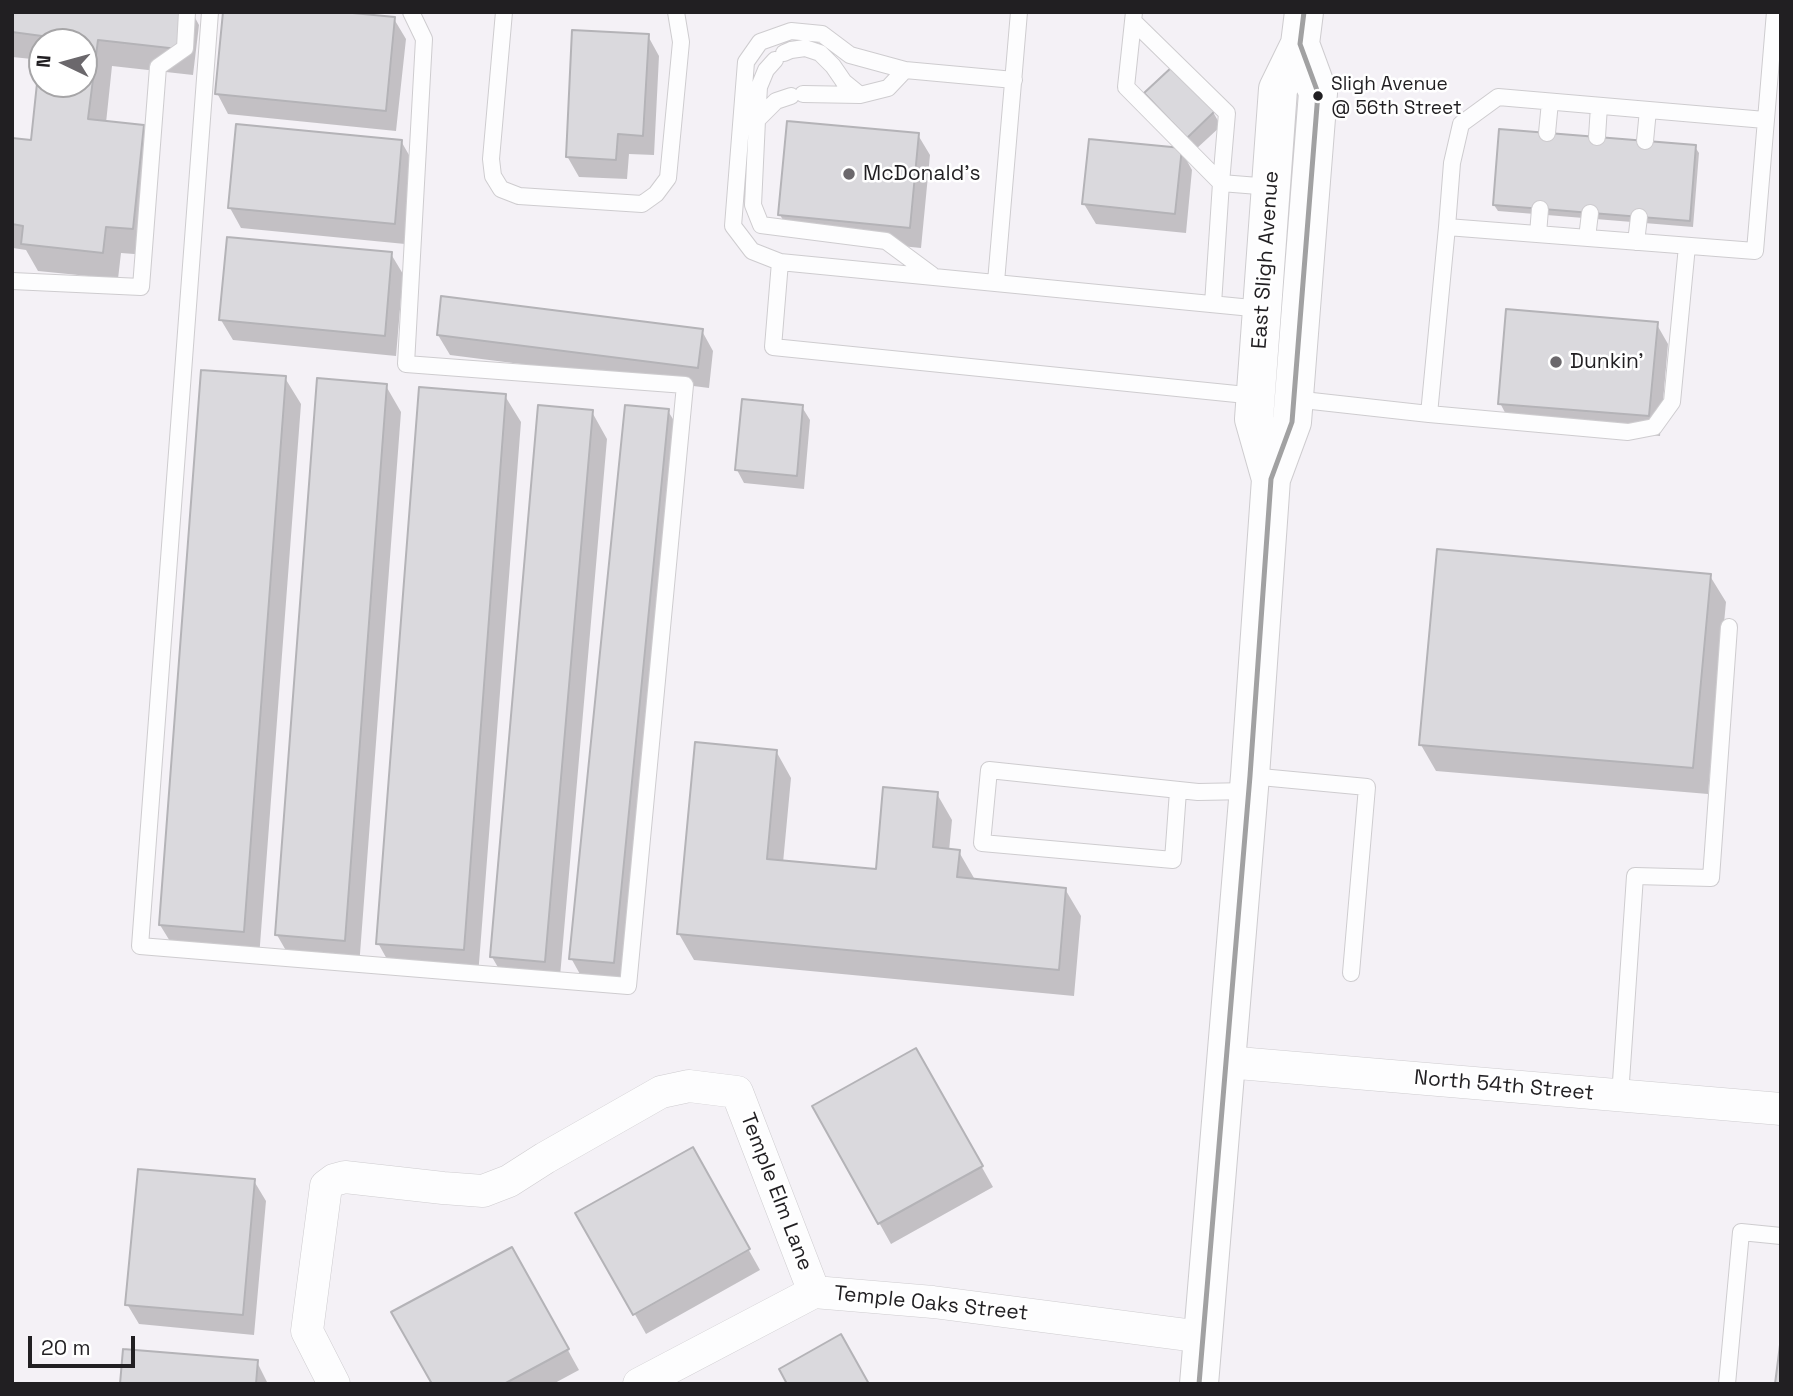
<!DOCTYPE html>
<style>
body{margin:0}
#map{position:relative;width:1793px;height:1396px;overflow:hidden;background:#f4f1f6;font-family:"Space Grotesk",sans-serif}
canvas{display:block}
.frame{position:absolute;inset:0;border:14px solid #211f22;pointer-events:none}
.north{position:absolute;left:28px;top:28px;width:70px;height:70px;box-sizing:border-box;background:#fff;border:2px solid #a6a5a7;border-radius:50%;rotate:275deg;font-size:19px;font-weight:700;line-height:28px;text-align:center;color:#211f22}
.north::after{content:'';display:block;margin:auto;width:24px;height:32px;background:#6b686c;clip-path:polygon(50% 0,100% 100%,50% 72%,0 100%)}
.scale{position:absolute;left:28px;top:1336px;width:107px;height:32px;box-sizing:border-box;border:4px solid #211f22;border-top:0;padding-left:9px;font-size:21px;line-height:24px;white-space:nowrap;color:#211f22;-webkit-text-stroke:5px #fff;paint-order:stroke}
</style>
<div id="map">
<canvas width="1793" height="1396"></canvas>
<div class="frame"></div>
<div class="north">N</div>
<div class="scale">20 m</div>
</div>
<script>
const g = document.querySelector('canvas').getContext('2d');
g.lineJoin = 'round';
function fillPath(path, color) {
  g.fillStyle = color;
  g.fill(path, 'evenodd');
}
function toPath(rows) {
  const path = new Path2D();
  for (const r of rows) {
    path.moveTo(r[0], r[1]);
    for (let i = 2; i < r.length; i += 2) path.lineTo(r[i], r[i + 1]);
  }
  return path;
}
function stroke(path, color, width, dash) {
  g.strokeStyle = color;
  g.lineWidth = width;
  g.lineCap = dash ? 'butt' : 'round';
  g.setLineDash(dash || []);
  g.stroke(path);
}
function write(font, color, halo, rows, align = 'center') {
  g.font = font + ' "Space Grotesk",sans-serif';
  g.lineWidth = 5;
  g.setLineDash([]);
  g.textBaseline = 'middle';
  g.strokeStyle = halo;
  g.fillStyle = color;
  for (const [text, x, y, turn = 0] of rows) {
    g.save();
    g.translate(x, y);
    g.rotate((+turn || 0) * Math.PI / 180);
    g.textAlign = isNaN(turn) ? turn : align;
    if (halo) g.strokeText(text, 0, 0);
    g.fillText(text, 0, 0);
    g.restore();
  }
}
fillPath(toPath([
 [12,12,192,12,199,25,193,75,112,66,106,123,143,127,159,153,147,255,121,253,118,279,38,271,26,250,13,248,12,246,12,140,33,142,42,60,12,57],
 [42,42,84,42,84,84,42,84],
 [394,19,406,39,396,131,228,114,217,93],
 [648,36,659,56,654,155,629,154,627,179,579,177,567,156],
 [1146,94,1213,112,1221,126,1195,150,1154,107],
 [918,135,930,155,921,248,792,235,780,215],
 [401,141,413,162,405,244,241,228,230,208],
 [1695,147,1699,153,1693,227,1498,211,1494,205],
 [1181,150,1192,170,1186,233,1096,224,1084,204],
 [391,254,403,274,396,356,233,340,221,320],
 [1656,323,1668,344,1660,436,1511,424,1500,403],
 [702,331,713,351,709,388,450,355,438,335],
 [285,378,301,404,259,958,176,951,160,925],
 [386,386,401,412,359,967,292,961,277,935],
 [505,396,521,422,478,976,393,970,378,943],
 [802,407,810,420,804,489,744,483,737,470],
 [668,411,684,437,628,989,586,985,571,958],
 [592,412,607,439,559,988,507,983,492,957],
 [1710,576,1726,602,1708,794,1436,771,1421,745],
 [776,751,791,778,783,863,877,871,937,794,952,820,949,851,959,852,974,878,974,881,1065,889,1081,916,1074,996,694,960,679,934],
 [916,1050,993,1187,891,1244,814,1107],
 [692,1149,760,1270,646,1334,578,1213],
 [254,1181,266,1201,254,1335,139,1324,127,1304],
 [512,1250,579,1370,553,1384,434,1384],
 [257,1362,268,1384,122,1384]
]), '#0003');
const building = toPath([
 [12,12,183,12,178,49,98,40,88,119,144,125,133,229,106,227,103,253,21,244,23,226,12,224,12,138,31,140,42,36,12,32,12,12],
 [42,42,84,42,84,84,42,84,42,42],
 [223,12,342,12,395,17,386,111,215,94,223,12],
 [572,30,649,34,643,136,618,134,616,160,566,157,572,30],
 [1173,66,1215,111,1187,138,1144,93,1173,66],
 [787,121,919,133,910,228,778,215,787,121],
 [236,124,402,140,395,224,228,208,236,124],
 [1499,129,1696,145,1690,221,1493,205,1499,129],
 [1089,139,1182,148,1175,214,1082,204,1089,139],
 [227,237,392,252,385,336,219,320,227,237],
 [441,296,703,329,698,368,437,335,441,296],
 [1506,309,1658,322,1649,416,1498,404,1506,309],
 [201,370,286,376,244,932,159,925,201,370],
 [317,378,387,384,345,941,275,935,317,378],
 [419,387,506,394,464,950,376,944,419,387],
 [742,399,803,405,797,476,735,470,742,399],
 [538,405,593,410,545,962,490,957,538,405],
 [625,405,669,409,614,963,569,959,625,405],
 [1437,549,1711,574,1693,768,1419,745,1437,549],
 [695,742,777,750,767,859,876,869,883,787,938,792,933,847,960,850,957,877,1066,888,1059,970,677,934,695,742],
 [916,1048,983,1166,878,1224,812,1106,916,1048],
 [693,1147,750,1249,633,1315,575,1213,693,1147],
 [138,1169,255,1179,243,1315,125,1305,138,1169],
 [512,1247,569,1349,504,1384,432,1384,391,1312,512,1247],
 [841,1334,869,1384,787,1384,779,1369,841,1334],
 [1781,1337,1781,1384,1775,1384,1781,1337],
 [123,1349,258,1360,256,1384,120,1384,123,1349]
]);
fillPath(building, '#dad9dd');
stroke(building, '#b4b3b7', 2);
const service = toPath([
 [210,12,140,946,628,986,685,385,406,364,424,39,411,12],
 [504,12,491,159,493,176,501,189,519,196,642,204,656,194,668,178,681,42,676,12],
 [1134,12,1126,87,1221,183,1213,304],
 [1133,21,1227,113,1221,183,1271,187],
 [784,53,791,50,805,48,820,53,833,66,844,82,860,95],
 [1014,80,905,70,850,55,822,34,791,31,760,42,746,62,733,226,752,251,780,262,1262,309],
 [803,94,860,95,888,88,905,70],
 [791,96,776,101,757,120,753,205,761,225,886,241,932,275],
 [757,120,759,87,766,70,775,60],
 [1765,120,1498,97,1461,124,1452,163,1447,227,1755,251,1775,12],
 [1547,133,1550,102],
 [1597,137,1599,106],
 [1645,141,1648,110],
 [1538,234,1540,209],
 [1587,238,1590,213],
 [1636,242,1639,217],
 [780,262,773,347,1256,396],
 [12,281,141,287,158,67,185,48,187,12],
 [996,282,1019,12],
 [1294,399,1429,414,1447,227],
 [1429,414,1628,432,1654,427,1672,402,1687,246],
 [1250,776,1367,787,1351,973],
 [1178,791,1173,860,982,843,989,770,1198,792,1249,791],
 [1620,1096,1635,876,1711,878,1729,627],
 [1727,1384,1741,1232,1781,1236]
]);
const minor = toPath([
 [1226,1062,1781,1109],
 [334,1384,307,1331,326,1186,334,1180,345,1177,443,1188,483,1191,509,1181,545,1158,661,1092,689,1086,737,1092,814,1292],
 [639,1384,814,1292,933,1302,1203,1337]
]);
const tertiary = toPath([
 [1271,479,1254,419,1278,89,1300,44,1304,12],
 [1199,1384,1250,776,1271,479,1292,422,1311,181,1318,93,1300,44]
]);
stroke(service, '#cecccf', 18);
stroke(minor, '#cecccf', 33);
stroke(tertiary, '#cecccf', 40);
stroke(service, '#fdfdfe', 16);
stroke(minor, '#fdfdfe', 32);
stroke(tertiary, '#fdfdfe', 38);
stroke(toPath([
 [1199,1384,1250,776,1271,479,1292,422,1318,93,1300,44,1304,12]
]), '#a1a1a2', 5);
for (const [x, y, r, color] of [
 [1318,96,6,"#211f22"],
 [849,174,7,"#6b686c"],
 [1556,362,7,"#6b686c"]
]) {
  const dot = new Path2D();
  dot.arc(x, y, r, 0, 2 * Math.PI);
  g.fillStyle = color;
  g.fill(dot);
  stroke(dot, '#fff', 2.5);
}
write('19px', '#211f22', '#fff', [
 ["Sligh Avenue",1331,85],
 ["@ 56th Street",1331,109]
], 'left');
write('21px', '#211f22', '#fff', [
 ["McDonald's",863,174],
 ["Dunkin'",1570,362]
], 'left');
write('21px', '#211f22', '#fff', [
 ["East Sligh Avenue",1266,260,-86],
 ["North 54th Street",1504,1086,5],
 ["Temple Elm Lane",776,1192,69],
 ["Temple Oaks Street",931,1304,6]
]);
</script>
